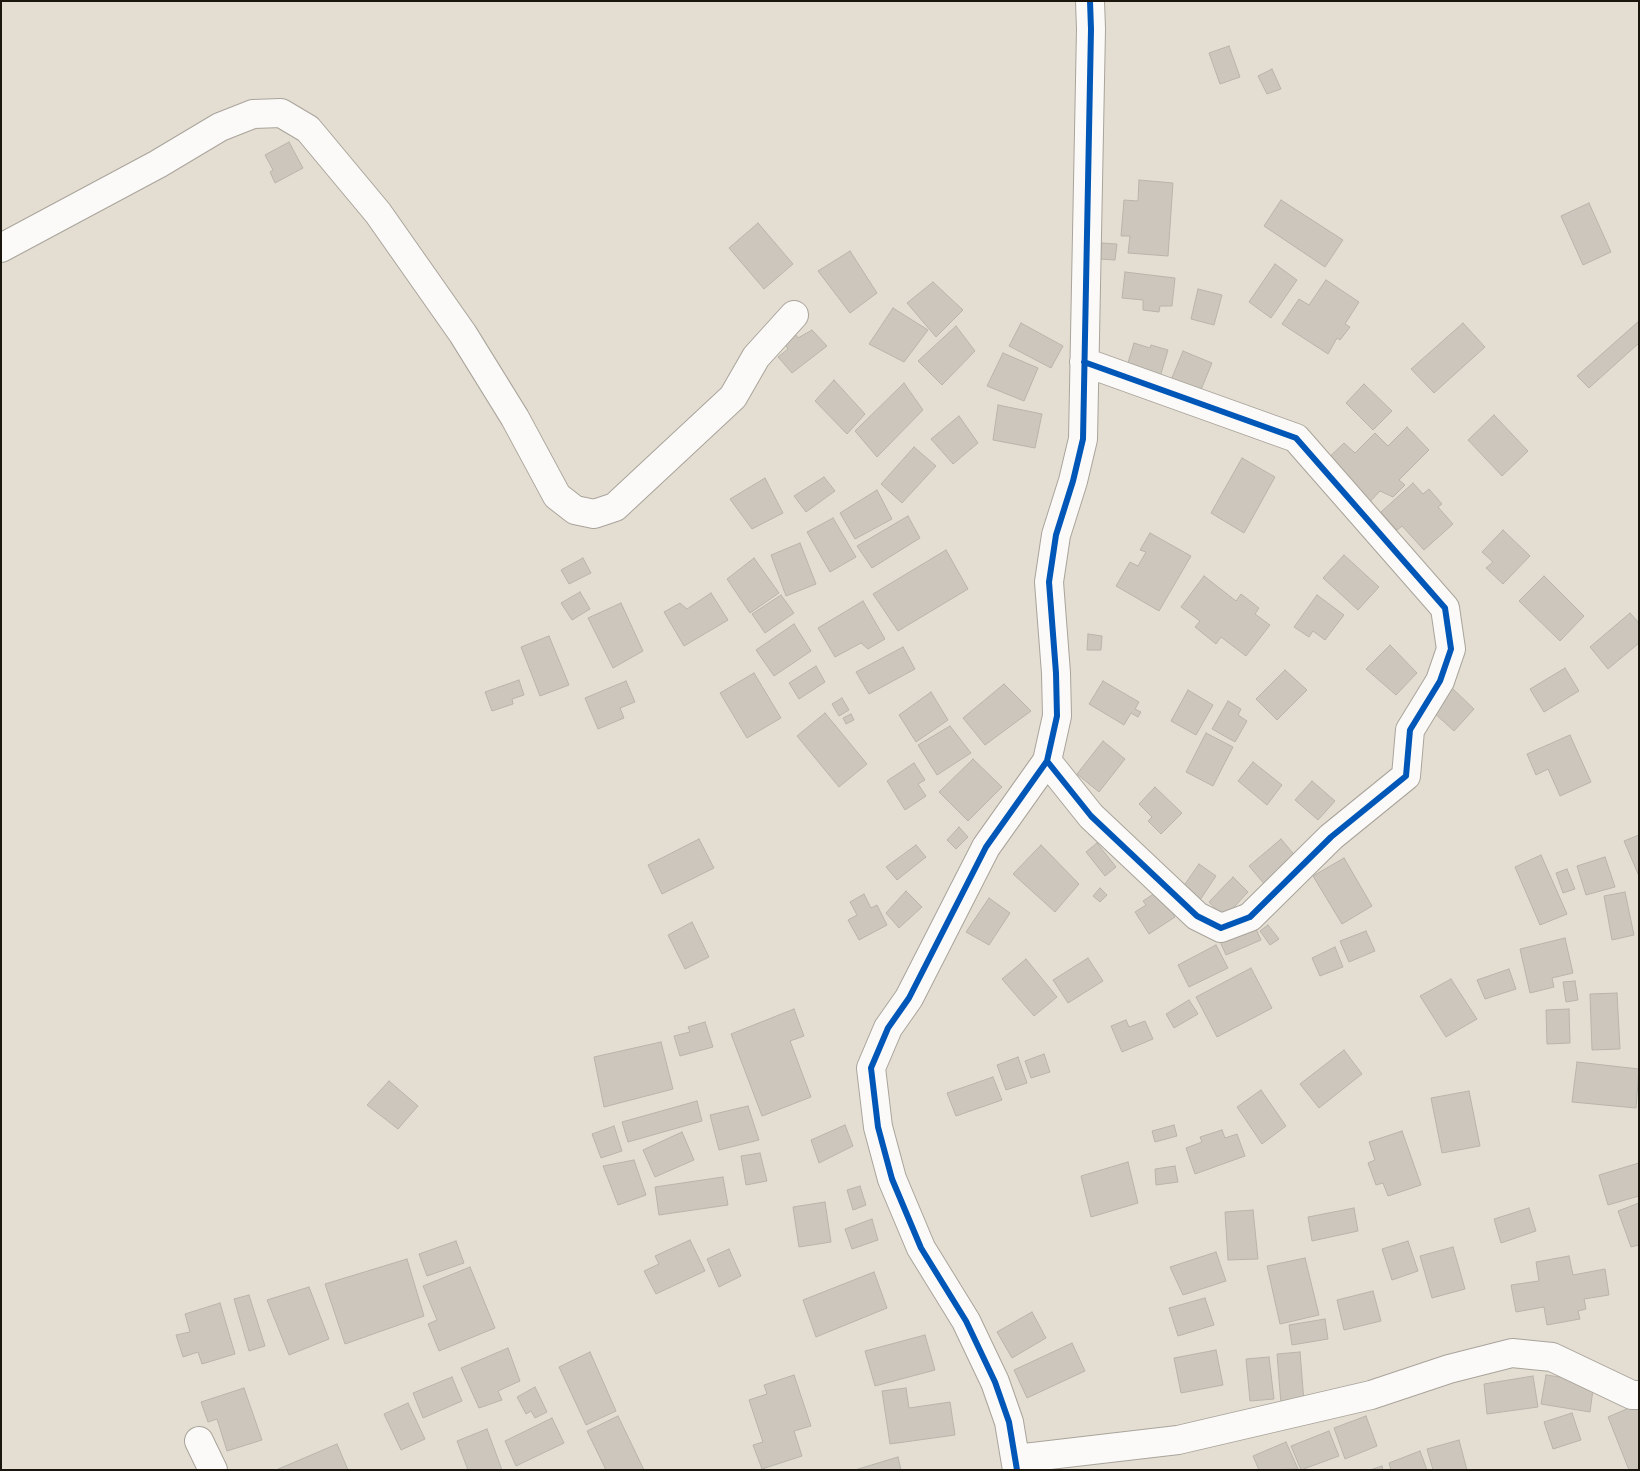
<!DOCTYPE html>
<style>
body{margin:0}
#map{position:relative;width:1640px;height:1471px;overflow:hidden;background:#e4ddd2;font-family:Roboto,sans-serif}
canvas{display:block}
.frame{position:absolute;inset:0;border:2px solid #1a160e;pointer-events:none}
</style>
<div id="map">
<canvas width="1640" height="1471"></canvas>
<div class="frame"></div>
</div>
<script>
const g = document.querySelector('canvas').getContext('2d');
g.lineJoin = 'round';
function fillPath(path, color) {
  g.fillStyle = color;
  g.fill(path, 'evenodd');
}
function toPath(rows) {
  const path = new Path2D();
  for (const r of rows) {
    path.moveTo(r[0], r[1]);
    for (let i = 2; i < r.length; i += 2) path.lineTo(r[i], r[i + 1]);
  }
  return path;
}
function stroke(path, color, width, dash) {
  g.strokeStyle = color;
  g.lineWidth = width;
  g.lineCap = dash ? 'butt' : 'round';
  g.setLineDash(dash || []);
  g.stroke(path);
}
const building = toPath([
 [1229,46,1240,77,1220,84,1209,53,1229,46],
 [1272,69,1281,89,1267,94,1258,76,1272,69],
 [289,142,303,168,275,183,270,172,273,170,265,155,289,142],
 [1139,180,1173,183,1168,256,1128,253,1130,236,1121,236,1124,200,1138,201,1139,180],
 [1281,200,1343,240,1325,267,1264,226,1281,200],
 [1589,203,1611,252,1583,265,1561,216,1589,203],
 [758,223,793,264,764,289,729,248,758,223],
 [1102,243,1117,244,1115,260,1100,259,1102,243],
 [850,251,877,293,850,313,818,271,850,251],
 [1275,264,1297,280,1271,318,1249,302,1275,264],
 [1125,272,1175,278,1172,306,1160,306,1159,312,1143,310,1143,300,1122,298,1125,272],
 [1326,280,1359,302,1345,324,1350,327,1340,340,1337,338,1328,354,1282,324,1299,299,1309,305,1326,280],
 [933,282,963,310,936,337,907,303,933,282],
 [1198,289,1222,295,1214,325,1191,319,1198,289],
 [893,308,928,330,904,362,869,344,893,308],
 [1639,321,1639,343,1589,388,1577,376,1639,321],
 [1021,323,1063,346,1051,368,1009,346,1021,323],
 [1463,323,1485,347,1434,393,1411,369,1463,323],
 [956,326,975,351,942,385,918,361,956,326],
 [812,330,827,346,792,373,778,357,788,349,784,342,794,332,798,338,812,330],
 [1134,343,1150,348,1151,345,1168,350,1160,377,1127,366,1134,343],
 [1183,351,1212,363,1198,397,1169,385,1183,351],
 [1003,353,1038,368,1024,401,987,386,1003,353],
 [834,380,865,414,847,434,815,401,834,380],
 [904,383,923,410,877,457,855,431,904,383],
 [1364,384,1392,411,1373,430,1346,403,1364,384],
 [998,405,1042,414,1035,448,993,440,998,405],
 [1494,415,1528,451,1502,476,1468,440,1494,415],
 [959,416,978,443,953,464,931,439,959,416],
 [1407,427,1429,450,1399,480,1405,485,1393,497,1380,491,1365,507,1322,464,1344,443,1355,453,1375,433,1388,446,1407,427],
 [914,447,936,466,902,503,881,484,914,447],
 [1242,458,1275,477,1244,533,1211,513,1242,458],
 [824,477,835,491,806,512,794,496,824,477],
 [765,478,783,513,752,529,730,499,765,478],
 [1413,483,1423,494,1429,489,1442,504,1438,507,1453,524,1424,550,1402,526,1397,530,1381,512,1413,483],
 [877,490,892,519,855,539,840,513,877,490],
 [908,516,920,538,872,568,857,546,908,516],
 [833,518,856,557,830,572,807,532,833,518],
 [1503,530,1530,556,1503,584,1486,568,1493,562,1482,552,1503,530],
 [1150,533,1191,556,1159,611,1116,586,1130,562,1138,566,1146,552,1140,550,1150,533],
 [800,543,816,584,786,596,771,555,800,543],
 [946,550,968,589,898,631,873,594,946,550],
 [1344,555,1379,587,1358,610,1323,578,1344,555],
 [583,558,591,573,569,584,561,570,583,558],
 [754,558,779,593,750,613,727,579,754,558],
 [1204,576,1236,601,1241,594,1259,608,1255,614,1270,625,1246,656,1221,637,1216,644,1195,627,1200,621,1181,607,1204,576],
 [1544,576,1584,616,1560,641,1519,601,1544,576],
 [580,592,590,609,572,620,561,603,580,592],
 [711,593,728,620,684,646,664,612,680,603,687,609,711,593],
 [781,595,794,613,765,633,752,614,781,595],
 [1317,595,1344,615,1325,640,1313,631,1309,637,1294,627,1317,595],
 [863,601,885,639,868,649,861,643,835,657,818,628,863,601],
 [621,603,643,651,613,668,588,618,621,603],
 [1630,613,1639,623,1639,643,1608,669,1590,647,1630,613],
 [794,624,811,651,774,676,756,650,794,624],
 [1088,634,1102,636,1101,650,1087,650,1088,634],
 [549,636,569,685,540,696,521,647,549,636],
 [1390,645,1417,673,1396,695,1366,669,1390,645],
 [903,647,915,669,869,694,856,672,903,647],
 [816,666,825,682,799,699,789,683,816,666],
 [1565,668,1579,691,1544,712,1530,689,1565,668],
 [1285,670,1307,690,1277,720,1256,699,1285,670],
 [754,673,781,718,747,738,720,693,754,673],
 [519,680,524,695,512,699,513,704,492,711,485,692,519,680],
 [626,681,635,702,620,708,624,718,598,729,585,698,626,681],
 [1103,681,1139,702,1135,709,1141,712,1138,717,1131,713,1124,725,1089,704,1103,681],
 [1004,684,1031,711,985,745,963,718,1004,684],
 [1452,688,1474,709,1454,731,1432,711,1452,688],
 [1188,690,1213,705,1196,735,1171,721,1188,690],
 [931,692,948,720,916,742,899,715,931,692],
 [842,698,849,710,839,716,832,704,842,698],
 [1228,701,1241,709,1238,715,1247,721,1235,742,1212,729,1228,701],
 [825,713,867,764,839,787,797,736,825,713],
 [851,714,854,720,846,724,843,718,851,714],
 [950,726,971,753,937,775,918,745,950,726],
 [1206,733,1233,747,1213,786,1186,772,1206,733],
 [1570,735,1591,782,1560,796,1548,769,1536,775,1527,754,1570,735],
 [1103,741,1125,759,1099,792,1077,774,1103,741],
 [973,759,1002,787,968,821,939,792,973,759],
 [1253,762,1282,785,1267,805,1238,781,1253,762],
 [914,763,925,780,918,784,926,796,905,810,887,781,914,763],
 [1312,781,1335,801,1318,820,1295,800,1312,781],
 [1155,787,1182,813,1161,834,1148,821,1152,817,1139,804,1155,787],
 [959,827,968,837,956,849,947,840,959,827],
 [1639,835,1639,876,1624,841,1639,835],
 [699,839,714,868,662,894,648,865,699,839],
 [1281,839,1298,859,1266,886,1249,866,1281,839],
 [1097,843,1116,867,1105,876,1086,852,1097,843],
 [916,845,926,857,897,880,886,867,916,845],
 [1041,845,1079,884,1055,912,1013,874,1041,845],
 [1541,855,1567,914,1540,925,1515,867,1541,855],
 [1605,857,1615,887,1586,895,1577,866,1605,857],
 [1344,858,1372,906,1342,924,1313,876,1344,858],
 [1199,864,1216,876,1200,900,1183,887,1199,864],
 [1567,869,1575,889,1563,893,1556,873,1567,869],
 [1233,877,1248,892,1224,918,1209,902,1233,877],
 [1100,888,1107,895,1100,902,1093,896,1100,888],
 [906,891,922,907,899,928,886,913,906,891],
 [1158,891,1175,917,1149,934,1135,912,1146,905,1143,901,1158,891],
 [1625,892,1634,935,1612,940,1604,896,1625,892],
 [864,894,871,908,877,905,887,925,859,940,848,920,857,915,850,902,864,894],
 [989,898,1010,913,989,945,966,932,989,898],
 [692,922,709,957,685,969,668,935,692,922],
 [1253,922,1261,940,1226,955,1218,937,1253,922],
 [1268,925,1279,939,1270,945,1260,931,1268,925],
 [1366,931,1375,951,1349,962,1340,941,1366,931],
 [1565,938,1573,973,1552,978,1554,987,1530,993,1520,949,1565,938],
 [1216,945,1228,968,1189,987,1178,965,1216,945],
 [1335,947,1343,967,1320,976,1312,958,1335,947],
 [1088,958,1103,981,1068,1003,1053,980,1088,958],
 [1026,959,1057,997,1034,1016,1002,979,1026,959],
 [1251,968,1272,1008,1217,1037,1196,997,1251,968],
 [1509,969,1516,989,1485,999,1477,980,1509,969],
 [1451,979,1477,1019,1446,1037,1420,996,1451,979],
 [1575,981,1578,1000,1566,1002,1563,982,1575,981],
 [1617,993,1620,1049,1592,1050,1590,994,1617,993],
 [1189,1000,1198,1014,1174,1028,1166,1014,1189,1000],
 [794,1009,804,1036,790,1041,811,1097,762,1116,731,1034,794,1009],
 [1569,1009,1570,1043,1547,1044,1546,1010,1569,1009],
 [1126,1020,1129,1027,1145,1021,1153,1039,1122,1052,1111,1026,1126,1020],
 [705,1022,713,1047,680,1056,674,1036,690,1032,688,1027,705,1022],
 [661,1042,673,1089,604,1107,594,1057,661,1042],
 [1344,1050,1362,1074,1319,1108,1300,1084,1344,1050],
 [1044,1054,1050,1072,1031,1078,1025,1061,1044,1054],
 [1018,1057,1027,1083,1006,1090,997,1065,1018,1057],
 [1577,1062,1639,1069,1636,1108,1572,1102,1577,1062],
 [993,1077,1002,1100,956,1116,947,1093,993,1077],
 [389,1081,418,1106,398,1129,367,1105,389,1081],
 [1261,1090,1286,1126,1262,1144,1237,1107,1261,1090],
 [1469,1091,1480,1146,1442,1153,1431,1098,1469,1091],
 [697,1101,702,1121,628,1142,622,1122,697,1101],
 [748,1106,759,1140,719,1150,710,1115,748,1106],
 [845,1125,853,1146,819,1163,811,1140,845,1125],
 [1174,1125,1177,1136,1155,1142,1152,1131,1174,1125],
 [614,1126,622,1151,601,1158,592,1134,614,1126],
 [1222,1130,1225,1138,1237,1134,1245,1156,1195,1174,1186,1148,1202,1142,1200,1137,1222,1130],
 [1402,1131,1421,1185,1388,1196,1383,1183,1376,1185,1368,1163,1375,1160,1369,1142,1402,1131],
 [682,1132,694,1160,655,1177,643,1150,682,1132],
 [760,1153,767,1181,746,1185,741,1156,760,1153],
 [634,1160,646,1195,618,1205,603,1166,634,1160],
 [1128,1162,1138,1203,1091,1217,1081,1176,1128,1162],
 [1639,1163,1639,1196,1608,1205,1599,1175,1639,1163],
 [1175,1166,1178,1182,1156,1185,1155,1169,1175,1166],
 [723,1177,728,1205,659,1215,655,1187,723,1177],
 [860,1186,866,1205,853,1210,847,1190,860,1186],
 [825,1202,831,1242,799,1247,793,1207,825,1202],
 [1639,1203,1639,1245,1631,1247,1618,1211,1639,1203],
 [1354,1208,1358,1231,1312,1241,1308,1217,1354,1208],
 [1529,1208,1536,1231,1501,1243,1494,1219,1529,1208],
 [1253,1210,1258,1259,1228,1260,1225,1212,1253,1210],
 [872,1219,878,1240,852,1249,845,1229,872,1219],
 [690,1240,705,1271,656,1294,644,1271,659,1264,655,1256,690,1240],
 [456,1241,464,1263,427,1276,419,1254,456,1241],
 [1408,1241,1418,1271,1392,1280,1382,1249,1408,1241],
 [1453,1247,1465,1289,1432,1298,1420,1256,1453,1247],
 [729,1249,741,1276,719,1287,707,1259,729,1249],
 [1216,1252,1226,1281,1183,1295,1170,1267,1216,1252],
 [1569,1256,1573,1275,1605,1269,1609,1295,1584,1299,1586,1309,1578,1311,1580,1319,1547,1325,1544,1307,1516,1312,1511,1285,1539,1281,1536,1262,1569,1256],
 [1305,1258,1319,1315,1280,1324,1267,1266,1305,1258],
 [407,1259,424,1316,345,1344,325,1284,407,1259],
 [470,1267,495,1328,439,1351,428,1324,437,1320,423,1286,470,1267],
 [874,1272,887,1308,816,1337,803,1300,874,1272],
 [309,1287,329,1339,289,1355,267,1300,309,1287],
 [1373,1291,1381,1321,1344,1330,1337,1300,1373,1291],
 [249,1295,265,1346,249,1351,234,1299,249,1295],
 [1205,1298,1214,1325,1178,1336,1169,1308,1205,1298],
 [220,1303,235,1354,202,1364,198,1352,183,1357,176,1335,190,1332,185,1314,220,1303],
 [1032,1312,1046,1338,1012,1358,997,1332,1032,1312],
 [1325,1319,1328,1339,1292,1345,1289,1325,1325,1319],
 [925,1335,935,1370,875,1386,865,1351,925,1335],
 [1072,1343,1085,1371,1027,1398,1014,1370,1072,1343],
 [508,1348,520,1381,498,1391,502,1400,479,1408,461,1368,508,1348],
 [1216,1350,1223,1385,1181,1393,1174,1358,1216,1350],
 [590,1352,616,1411,586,1425,559,1367,590,1352],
 [1300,1352,1304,1402,1281,1404,1277,1354,1300,1352],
 [1269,1357,1274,1399,1250,1401,1246,1359,1269,1357],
 [794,1375,811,1426,794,1431,802,1456,762,1469,753,1445,763,1442,749,1400,767,1394,764,1385,794,1375],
 [1546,1375,1594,1382,1590,1412,1541,1404,1546,1375],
 [1533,1376,1538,1407,1487,1414,1484,1384,1533,1376],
 [452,1377,462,1401,423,1418,413,1393,452,1377],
 [535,1387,547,1412,535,1418,531,1411,526,1414,517,1397,535,1387],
 [244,1388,262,1440,227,1451,217,1419,208,1422,201,1402,244,1388],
 [906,1388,909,1408,950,1402,955,1435,890,1444,882,1391,906,1388],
 [408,1403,425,1439,401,1450,384,1414,408,1403],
 [1636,1405,1639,1411,1639,1470,1629,1470,1608,1417,1636,1405],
 [1572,1413,1581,1440,1553,1449,1544,1422,1572,1413],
 [618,1416,644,1470,606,1470,587,1431,618,1416],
 [1366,1416,1377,1446,1345,1459,1334,1428,1366,1416],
 [552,1418,564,1443,516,1466,505,1441,552,1418],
 [487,1429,502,1470,468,1470,457,1441,487,1429],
 [1329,1431,1339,1456,1301,1470,1291,1446,1329,1431],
 [1459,1440,1467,1470,1433,1470,1427,1449,1459,1440],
 [1286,1442,1298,1469,1259,1470,1253,1456,1286,1442],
 [337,1444,348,1470,276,1470,337,1444],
 [1420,1451,1427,1470,1391,1470,1389,1463,1420,1451],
 [898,1457,901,1470,855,1470,898,1457],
 [1382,1466,1383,1470,1370,1470,1382,1466]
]);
fillPath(building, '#cdc6bc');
stroke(building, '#b9b4ab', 1);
const minor = toPath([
 [1,248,158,164,220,127,253,114,281,113,308,129,378,213,463,334,515,418,557,496,575,510,594,514,615,507,733,397,756,357,794,315],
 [1047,761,1091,816,1197,916,1221,928,1250,917,1331,837,1406,776,1410,730,1440,681,1451,649,1445,608,1296,438,1084,362],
 [199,1441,213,1470],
 [1016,1459,1178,1440,1371,1395,1449,1369,1512,1353,1552,1357,1632,1395,1639,1395],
 [1017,1470,1009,1422,995,1382,966,1321,921,1248,892,1179,878,1127,871,1068,888,1028,909,998,986,847,1047,761,1057,716,1056,673,1049,582,1056,535,1073,481,1083,439,1091,29,1090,1]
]);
stroke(minor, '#a9a49b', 30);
stroke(minor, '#fbfaf8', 28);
stroke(toPath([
 [1047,761,1091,816,1197,916,1221,928,1250,917,1331,837,1406,776,1410,730,1440,681,1451,649,1445,608,1296,438,1084,362],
 [1017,1470,1009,1422,995,1382,966,1321,921,1248,892,1179,878,1127,871,1068,888,1028,909,998,986,847,1047,761,1057,716,1056,673,1049,582,1056,535,1073,481,1083,439,1091,29,1090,1]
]), '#0057b8', 6);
</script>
